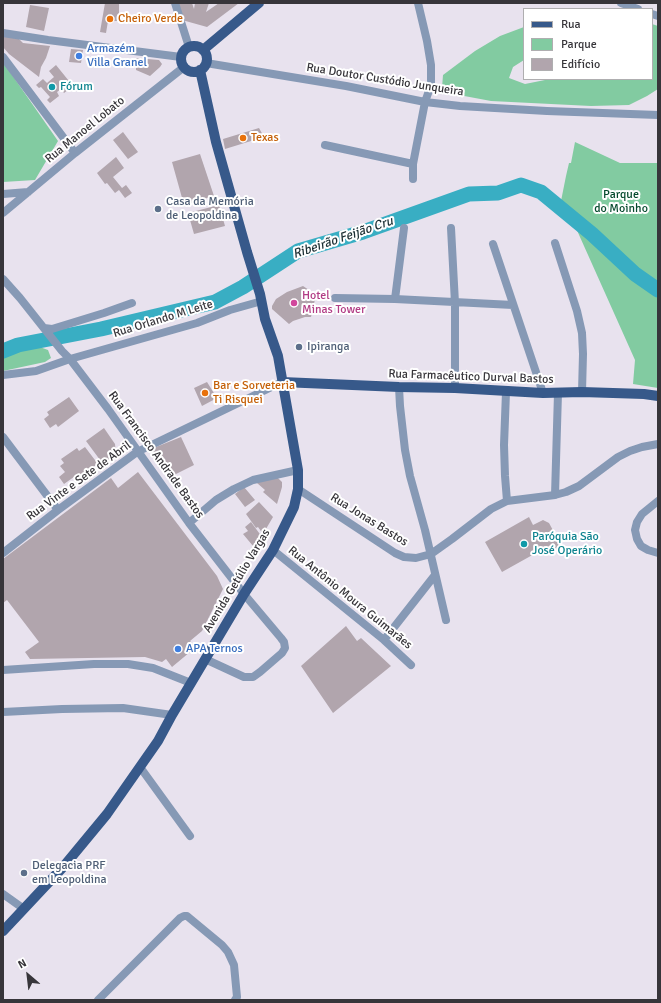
<!DOCTYPE html>
<meta charset="utf-8">
<style>
body{margin:0}
#map{position:relative;width:661px;height:1003px;overflow:hidden;background:#e8e2ee;font-family:Signika,sans-serif}
canvas{display:block}
.frame{position:absolute;inset:0;border:4px solid #37353a;pointer-events:none}
.legend{position:absolute;left:523px;top:8px;width:130px;height:72px;box-sizing:border-box;background:#fff;border:1px solid #afaeb0;margin:0;padding:5px 7px;list-style:none;font-size:12px;color:#37353a}
.legend li{display:flex;align-items:center;gap:8px;height:20px}
.legend b{width:20px;border:1px solid #afaeb0}
.north{position:absolute;left:8px;top:955px;width:40px;height:40px;-webkit-text-stroke:3px #fff;paint-order:stroke;rotate:332deg;font-size:11px;font-weight:700;line-height:16px;text-align:center;color:#37353a}
.north::after{content:'';display:block;margin:auto;width:14px;height:18px;background:#37353a;clip-path:polygon(50% 0,100% 100%,50% 72%,0 100%)}
</style>
<div id="map">
<canvas width="661" height="1003"></canvas>
<div class="frame"></div>
<ul class="legend">
<li><b style="height:5px;background:#37598a"></b>Rua</li>
<li><b style="height:11px;background:#82cba1"></b>Parque</li>
<li><b style="height:11px;background:#b1a5ad"></b>Edifício</li>
</ul>
<div class="north">N</div>
</div>
<script>
const g = document.querySelector('canvas').getContext('2d');
g.lineJoin = 'round';
function fillPath(path, color) {
  g.fillStyle = color;
  g.fill(path, 'evenodd');
}
function toPath(rows) {
  const path = new Path2D();
  for (const r of rows) {
    if (r.length === 3) {
      path.moveTo(r[0] + r[2], r[1]);
      path.arc(r[0], r[1], r[2], 0, 2 * Math.PI);
      continue;
    }
    path.moveTo(r[0], r[1]);
    for (let i = 2; i < r.length; i += 2) path.lineTo(r[i], r[i + 1]);
  }
  return path;
}
function stroke(path, color, width, dash) {
  g.strokeStyle = color;
  g.lineWidth = width;
  g.lineCap = dash ? 'butt' : 'round';
  g.setLineDash(dash || []);
  g.stroke(path);
}
function write(font, color, halo, rows, align = 'center') {
  g.font = font + ' Signika,sans-serif';
  g.lineWidth = 4;
  g.setLineDash([]);
  g.textBaseline = 'middle';
  g.strokeStyle = halo;
  g.fillStyle = color;
  for (const [text, x, y, turn = 0] of rows) {
    g.save();
    g.translate(x, y);
    g.rotate((+turn || 0) * Math.PI / 180);
    g.textAlign = isNaN(turn) ? turn : align;
    if (halo) g.strokeText(text, 0, 0);
    g.fillText(text, 0, 0);
    g.restore();
  }
}
fillPath(toPath([
 [652,24,658,26,658,89,647,96,629,105,591,106,491,101,459,95,442,88,443,75,475,51,500,36,524,27,524,60,513,67,509,78,525,84,550,79,652,79],
 [3,62,58,141,35,180,3,182],
 [575,142,620,163,658,163,658,388,633,384,635,360,567,208,561,201,566,176,569,163,571,163],
 [37,346,48,350,51,358,45,362,3,371,3,354,11,350,27,347]
]), '#82cba1');
stroke(toPath([
 [3,351,18,345,101,329,215,302,243,287,298,251,363,232,469,194,498,193,521,185,541,192,592,234,635,274,658,290]
]), '#39aec3', 15);
fillPath(toPath([
 [105,3,119,3,119,21,108,21,106,33,100,32],
 [177,3,192,3,194,9,195,3,209,3,206,12,219,3,239,3,207,27,182,20],
 [30,5,49,8,44,31,26,27],
 [3,36,19,39,23,43,50,46,46,58,41,67,39,77,9,54,3,47],
 [71,49,83,50,81,63,69,62],
 [136,58,159,60,162,64,160,67,150,76,136,70],
 [56,65,73,86,64,93,61,89,57,92,59,96,50,103,47,100,50,97,41,87,39,88,36,85,43,79,47,83,54,77,49,71],
 [259,128,264,137,225,149,223,139],
 [123,132,138,152,128,159,113,140],
 [200,154,214,196,184,205,172,162],
 [116,157,124,168,113,177,122,188,126,185,132,193,125,198,119,190,115,193,107,183,105,184,97,173],
 [219,205,225,226,194,234,188,213],
 [303,286,309,290,311,295,316,295,311,317,305,317,293,321,289,324,272,309,272,306,276,299,287,292],
 [207,382,217,398,202,406,194,388],
 [69,397,79,411,58,427,56,424,50,428,44,419,49,415,47,412],
 [104,428,115,444,116,455,103,464,86,441],
 [181,437,194,465,174,475,161,456,157,459,151,449],
 [85,447,98,464,80,476,78,474,64,484,59,477,65,472,60,466,64,463,61,459,77,448,79,451],
 [138,472,217,576,223,589,202,631,190,641,196,647,172,667,166,659,162,662,145,657,30,659,25,652,39,642,7,600,3,603,3,559,111,478,118,488],
 [277,477,282,482,282,487,277,504,263,492,265,490,257,483,265,479],
 [244,487,255,500,245,507,235,494],
 [259,502,273,517,263,534,258,527,256,528,246,514],
 [529,517,533,525,543,520,549,523,562,547,549,554,545,548,502,572,485,542],
 [251,522,262,537,253,546,243,534,248,531,245,527],
 [346,626,357,641,361,638,391,666,333,713,301,666]
]), '#b1a5ad');
stroke(toPath([
 [175,3,189,47],
 [621,3,638,9],
 [652,14,658,16],
 [3,33,48,40,181,57],
 [3,57,75,153],
 [206,63,346,86,425,102,460,106,547,111,658,115],
 [325,145,413,164],
 [413,179,413,164,425,102,431,85,431,65,427,41,418,3],
 [3,194,28,192],
 [3,213,75,153,184,67],
 [451,228,455,303,455,388],
 [555,243,577,311,582,333,583,354,582,392],
 [493,244,543,393],
 [3,279,20,298,62,351,70,359,108,409,189,523,244,594,281,638,284,642,285,648,282,653,260,672,253,677,244,677,205,659],
 [335,298,395,299,513,305],
 [395,299,404,228],
 [44,328,52,329,104,313,132,303],
 [3,375,36,371,70,359,197,323,230,310,262,301],
 [399,387,400,406,405,450,410,476,425,530,446,620],
 [506,392,504,445,505,476,507,501],
 [3,437,58,510],
 [298,489,395,553,404,557,416,558,431,554,452,539,491,509,507,501,555,495,566,492,579,486,618,457,630,451,642,447,658,444],
 [555,495,558,393],
 [658,501,642,514,637,522,635,530,637,539,641,546,648,550,658,553],
 [189,523,216,500,234,489,253,480,298,470],
 [273,550,384,640,411,665],
 [3,553,58,510,137,452,282,382],
 [384,640,435,575],
 [3,670,94,664,128,664,153,668,191,683],
 [3,712,62,709,123,708,172,715],
 [140,767,190,836],
 [3,894,24,909],
 [98,1000,180,918,184,916,187,916,222,945,228,952,234,965,237,997,235,1000]
]), '#8699b5', 8);
stroke(toPath([
 [194,59,13],
 [203,50,259,3],
 [282,382,399,387,455,388,543,393,582,392,644,394,658,396],
 [3,931,64,866,107,814,158,741,172,715,244,594,273,550,294,507,298,489,298,470,278,356,265,319,260,294,247,252,216,142,200,70]
]), '#37598a', 10);
for (const [x, y, r, color] of [
 [110,19,4,"#e8710a"],
 [79,56,4,"#3f7fe0"],
 [52,87,4,"#0f9aa8"],
 [243,138,4,"#e8710a"],
 [158,209,4,"#5c6f8a"],
 [294,303,4,"#d1479c"],
 [299,347,4,"#5c6f8a"],
 [205,393,4,"#e8710a"],
 [524,544,4,"#0f9aa8"],
 [178,649,4,"#3f7fe0"],
 [24,873,4,"#5c6f8a"]
]) {
  const dot = new Path2D();
  dot.arc(x, y, r, 0, 2 * Math.PI);
  g.fillStyle = color;
  g.fill(dot);
  stroke(dot, '#fff', 1.5);
}
write('12px', '#c56008', '#fff', [
 ["Cheiro Verde",118,19],
 ["Texas",251,138],
 ["Bar e Sorveteria",213,386],
 ["Ti Risquei",213,400]
], 'left');
write('12px', '#366cbe', '#fff', [
 ["Armazém",87,49],
 ["Villa Granel",87,63],
 ["APA Ternos",186,649]
], 'left');
write('12px', '#37353a', '#fff', [
 ["Rua Doutor Custódio Junqueira",385,80,9],
 ["Rua Manoel Lobato",85,130,-39],
 ["Rua Orlando M Leite",163,319,-17],
 ["Rua Farmacêutico Durval Bastos",471,377,2],
 ["Rua Francisco Andrade Bastos",156,455,54],
 ["Rua Vinte e Sete de Abril",79,481,-36],
 ["Rua Jonas Bastos",369,520,32],
 ["Avenida Getúlio Vargas",237,581,-59],
 ["Rua Antônio Moura Guimarães",350,598,39]
]);
write('12px', '#0d838f', '#fff', [
 ["Fórum",60,87],
 ["Paróquia São",532,537],
 ["José Operário",532,551]
], 'left');
write('12px', '#054a2d', '#fff', [
 ["Parque",621,195],
 ["do Moinho",621,209]
]);
write('12px', '#4e5e75', '#fff', [
 ["Casa da Memória",166,202],
 ["de Leopoldina",166,216],
 ["Ipiranga",307,347],
 ["Delegacia PRF",32,866],
 ["em Leopoldina",32,880]
], 'left');
write('12px', '#b23c85', '#fff', [
 ["Hotel",302,296],
 ["Minas Tower",302,310]
], 'left');
write('italic 13px', '#1b2f33', '#fff', [
 ["Ribeirão Feijão Cru",343,238,-19]
]);
</script>
